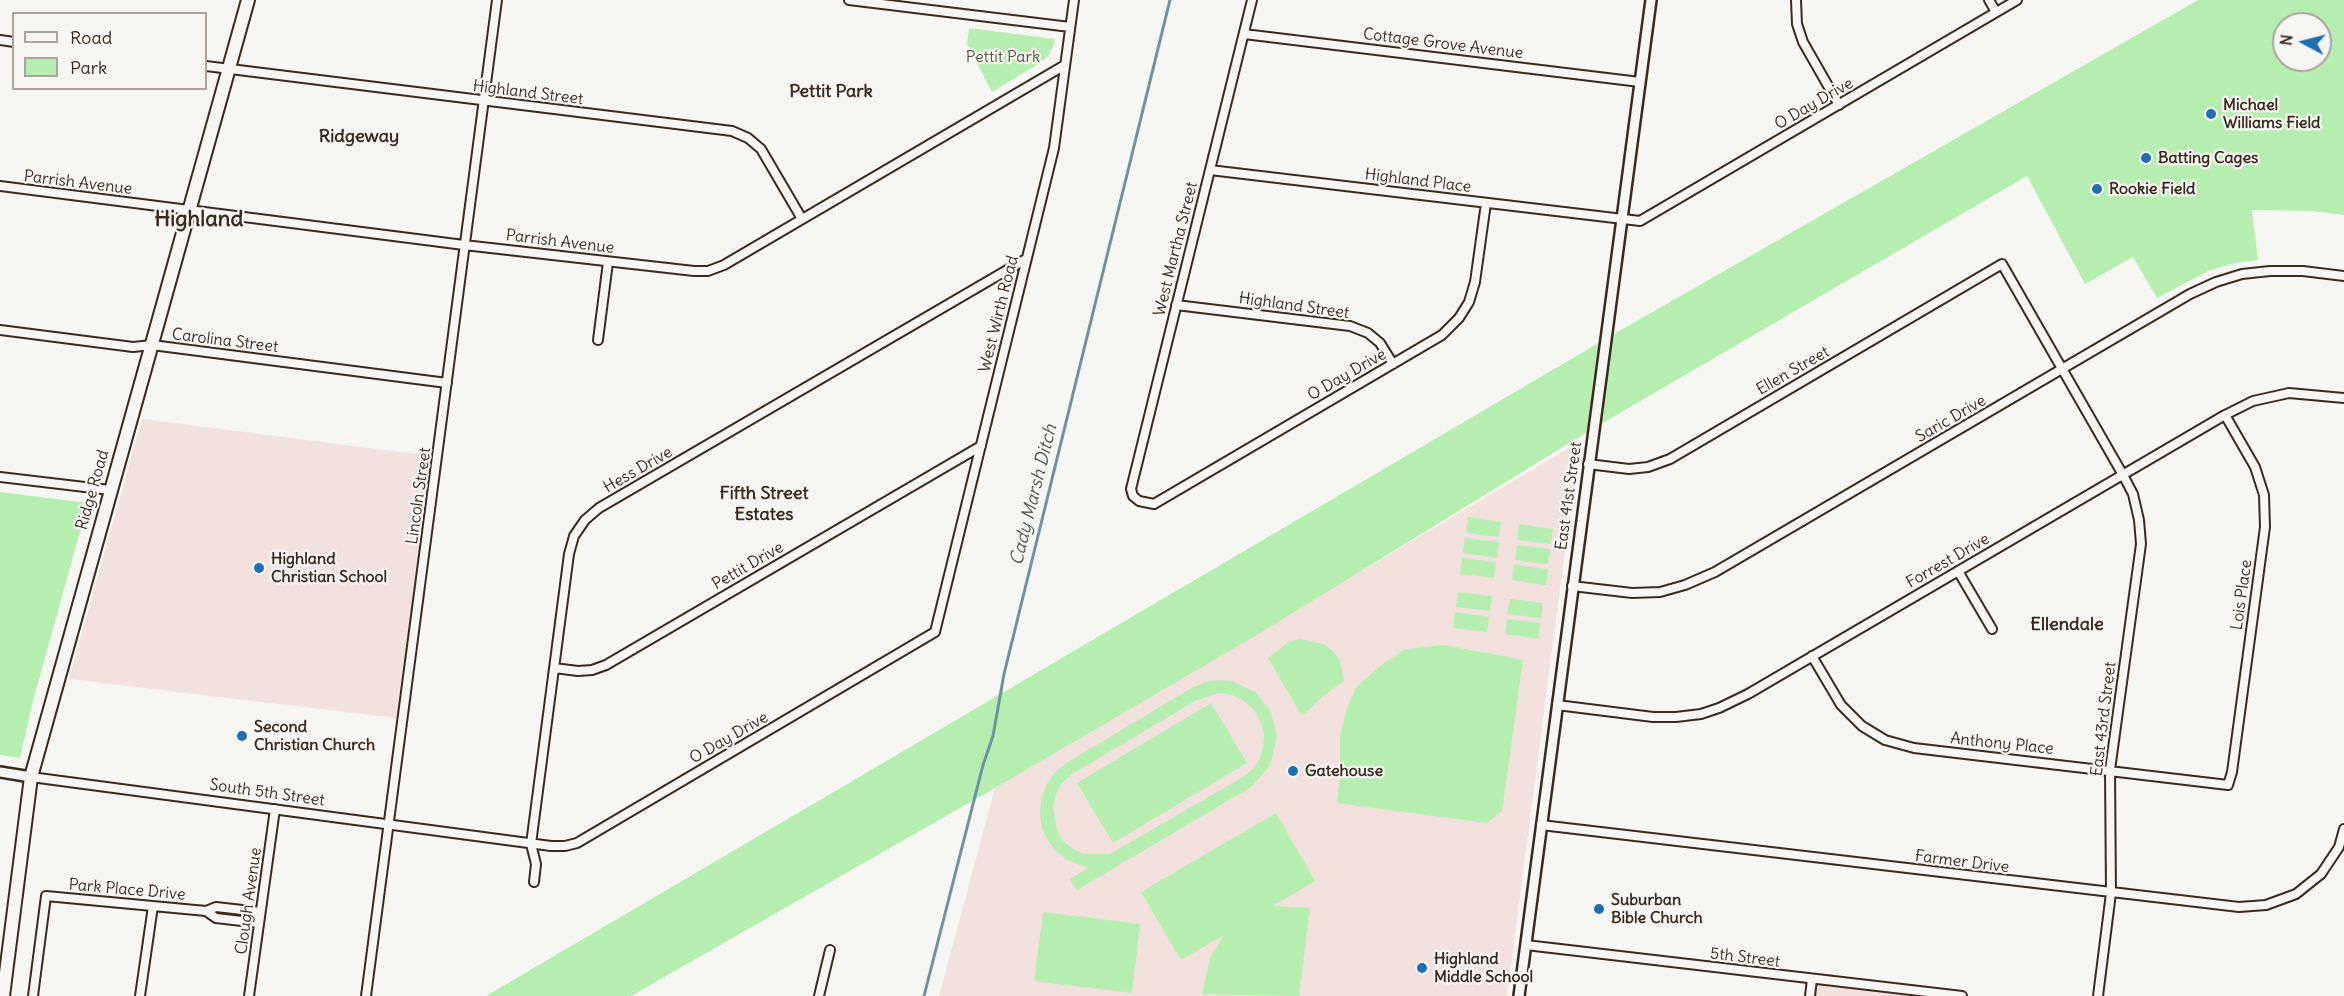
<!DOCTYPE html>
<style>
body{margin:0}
#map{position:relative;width:2344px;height:996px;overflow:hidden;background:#f6f6f2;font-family:Delius,sans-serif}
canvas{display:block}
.legend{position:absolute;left:12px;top:12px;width:195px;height:78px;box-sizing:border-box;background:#f6f6f2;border:2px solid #aba49d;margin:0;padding:8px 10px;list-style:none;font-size:18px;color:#3b2a1e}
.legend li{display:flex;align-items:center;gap:12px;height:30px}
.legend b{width:30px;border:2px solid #aba49d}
.north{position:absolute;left:2272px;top:12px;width:60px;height:60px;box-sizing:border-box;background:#f6f6f2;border:2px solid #aba49d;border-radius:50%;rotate:277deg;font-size:16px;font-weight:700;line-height:24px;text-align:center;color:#3b2a1e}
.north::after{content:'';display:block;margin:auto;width:21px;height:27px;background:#1f6fb2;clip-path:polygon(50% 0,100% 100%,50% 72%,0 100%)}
</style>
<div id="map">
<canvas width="2344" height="996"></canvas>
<ul class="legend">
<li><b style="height:8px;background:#f6f6f2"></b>Road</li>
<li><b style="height:16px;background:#b6eeb1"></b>Park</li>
</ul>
<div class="north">N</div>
</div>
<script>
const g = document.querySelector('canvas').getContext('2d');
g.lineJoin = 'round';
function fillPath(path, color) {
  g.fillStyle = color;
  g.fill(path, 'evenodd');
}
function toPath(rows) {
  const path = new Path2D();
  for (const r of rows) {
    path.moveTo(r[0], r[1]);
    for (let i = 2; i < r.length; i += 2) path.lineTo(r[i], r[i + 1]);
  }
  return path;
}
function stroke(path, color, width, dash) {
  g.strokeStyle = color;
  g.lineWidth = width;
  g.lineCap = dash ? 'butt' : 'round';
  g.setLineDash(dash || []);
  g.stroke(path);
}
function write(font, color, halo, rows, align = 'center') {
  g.font = font + ' Delius,sans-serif';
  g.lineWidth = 4.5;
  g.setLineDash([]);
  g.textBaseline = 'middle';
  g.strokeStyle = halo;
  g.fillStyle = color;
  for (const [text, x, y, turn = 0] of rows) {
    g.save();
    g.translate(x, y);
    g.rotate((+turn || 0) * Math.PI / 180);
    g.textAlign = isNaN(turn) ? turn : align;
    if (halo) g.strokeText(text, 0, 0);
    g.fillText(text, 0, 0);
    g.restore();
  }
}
fillPath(toPath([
 [142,419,432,456,396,718,69,679],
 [1579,442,1507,996,939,996,995,788],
 [1812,979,1962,996,1810,996]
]), '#f2e1dc');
fillPath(toPath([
 [2198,0,2344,0,2344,215,2312,211,2252,210,2258,260,2231,264,2208,271,2157,298,2133,257,2085,284,2027,176,1594,428,1255,636,995,788,631,996,486,996,1607,338],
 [2284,24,2320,24,2320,60,2284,60],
 [969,28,1055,39,1054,44,1049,55,1040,63,992,92,967,44],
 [0,492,88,503,33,701,20,758,0,755],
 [1468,517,1501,522,1499,537,1466,533],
 [1519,524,1553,529,1551,544,1517,540],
 [1465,538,1499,542,1497,558,1463,553],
 [1517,545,1550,549,1548,564,1515,560],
 [1462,558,1496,562,1494,578,1460,574],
 [1514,565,1548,569,1546,585,1512,580],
 [1458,592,1492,596,1490,611,1456,607],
 [1510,599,1543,603,1541,618,1507,614],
 [1455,612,1489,617,1487,632,1453,628],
 [1507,619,1540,623,1538,639,1505,634],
 [1299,639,1323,644,1334,652,1340,661,1344,681,1324,695,1302,716,1268,658,1287,643],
 [1444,645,1523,660,1502,811,1487,823,1337,803,1340,777,1340,736,1348,705,1357,686,1384,663,1406,649],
 [1220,680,1232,681,1255,692,1270,710,1277,736,1270,766,1251,787,1077,890,1070,879,1088,868,1067,860,1056,851,1048,840,1042,828,1040,814,1041,799,1047,784,1055,772,1068,762,1190,689,1205,682],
 [1218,693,1232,695,1244,701,1254,710,1261,722,1264,734,1263,748,1259,760,1253,769,1243,777,1110,854,1083,854,1073,849,1063,841,1057,831,1053,807,1056,794,1062,783,1072,774,1195,701],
 [1211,703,1247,763,1113,843,1077,783],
 [1276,813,1315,881,1273,906,1310,908,1299,996,1202,994,1210,958,1224,935,1181,960,1141,892],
 [1043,912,1140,924,1132,993,1034,981]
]), '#b6eeb1');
stroke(toPath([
 [924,996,983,765,993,736,1004,674,1170,0]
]), '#6f939e', 3);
const minor = toPath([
 [849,0,1070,27],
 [1252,0,1131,489,1133,496,1139,501,1154,504,1442,335,1459,318,1469,302,1475,282,1486,203],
 [1796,0,1797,24,1803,42,1839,105],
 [1989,0,1996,12],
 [1244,34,1640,82],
 [0,40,14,42],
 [206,66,732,131,748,138,761,149,802,219],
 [1210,170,1640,221,2017,0],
 [0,186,464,245,694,271,708,271,724,265,1065,65],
 [1176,305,1350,326,1368,333,1380,343,1393,364],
 [0,330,133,347,152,345,447,383],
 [598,340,608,262],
 [1588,464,1629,469,1648,467,1670,459,2002,264,2123,475,2133,494,2139,520,2141,544,2110,770,2111,893,2098,996],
 [0,477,110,490],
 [1958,571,1992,629],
 [1572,586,1632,593,1660,592,1685,585,1715,572,2190,294,2216,282,2242,274,2270,271,2303,271,2344,276],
 [1812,656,1841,705,1862,726,1885,740,1914,748,2228,785,2232,772,2265,527,2264,495,2255,467,2225,415],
 [554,668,578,671,592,670,606,665,981,446],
 [1557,705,1653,717,1676,717,1701,714,1719,708,1748,694,2225,415,2253,401,2289,393,2344,398],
 [31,777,551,846,565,846,577,843,935,632,1054,148,1074,0],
 [1541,825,2239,907,2266,905,2296,894,2321,874,2339,847,2344,829],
 [534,882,536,864,531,844,569,554,574,536,585,520,599,508,1026,259],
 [206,911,216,918,259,923],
 [1526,945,1962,996],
 [33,996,46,896,206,911,216,907,260,912],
 [140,996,153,906],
 [249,996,275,809],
 [366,996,497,0],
 [819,996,830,950],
 [1810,996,1812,979]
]);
const tertiary = toPath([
 [0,772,31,777],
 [1519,996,1651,0]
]);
const primary = toPath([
 [3,996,31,777,248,0]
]);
stroke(minor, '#3b2a1e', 12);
stroke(tertiary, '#3b2a1e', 14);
stroke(primary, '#3b2a1e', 16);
stroke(minor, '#f6f6f2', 8);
stroke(tertiary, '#f6f6f2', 9);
stroke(primary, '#f6f6f2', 12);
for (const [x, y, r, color] of [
 [2211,114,6,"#1f6fb2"],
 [2146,158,6,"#1f6fb2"],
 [2097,189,6,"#1f6fb2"],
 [259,568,6,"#1f6fb2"],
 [242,736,6,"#1f6fb2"],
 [1293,771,6,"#1f6fb2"],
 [1599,909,6,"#1f6fb2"],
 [1422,968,6,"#1f6fb2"]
]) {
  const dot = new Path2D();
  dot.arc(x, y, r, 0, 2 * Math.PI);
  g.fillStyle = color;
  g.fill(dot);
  stroke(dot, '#f6f6f2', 2);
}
write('16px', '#3b2a1e', '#f6f6f2', [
 ["Cottage Grove Avenue",1443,44,7],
 ["Highland Street",528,93,7],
 ["O Day Drive",1814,104,-30],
 ["Highland Place",1418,181,7],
 ["Parrish Avenue",78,183,7],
 ["Parrish Avenue",560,242,7],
 ["West Martha Street",1176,249,-76],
 ["Highland Street",1294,306,8],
 ["West Wirth Road",999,314,-76],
 ["Carolina Street",225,341,7],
 ["Ellen Street",1793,371,-30],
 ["O Day Drive",1347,375,-30],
 ["Saric Drive",1951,419,-30],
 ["Hess Drive",638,470,-30],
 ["Ridge Road",93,490,-74],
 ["Lincoln Street",419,496,-82],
 ["East 41st Street",1569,496,-82],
 ["Forrest Drive",1948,561,-30],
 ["Pettit Drive",748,566,-30],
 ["Lois Place",2242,595,-82],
 ["East 43rd Street",2104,719,-83],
 ["O Day Drive",729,738,-30],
 ["Anthony Place",2002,744,6],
 ["South 5th Street",267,793,8],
 ["Farmer Drive",1962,862,7],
 ["Park Place Drive",127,890,5],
 ["Clough Avenue",249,901,-82],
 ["5th Street",1745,958,7]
]);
write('16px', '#54513b', '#f6f6f2', [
 ["Pettit Park",1003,57]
]);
write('bold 16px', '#3b2a1e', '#f6f6f2', [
 ["Michael",2223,105],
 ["Williams Field",2223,123],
 ["Batting Cages",2158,158],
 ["Rookie Field",2109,189],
 ["Highland",271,559],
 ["Christian School",271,577],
 ["Second",254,727],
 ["Christian Church",254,745],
 ["Gatehouse",1305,771],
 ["Suburban",1611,900],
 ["Bible Church",1611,918],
 ["Highland",1434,959],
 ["Middle School",1434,977]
], 'left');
write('bold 18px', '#3b2a1e', '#f6f6f2', [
 ["Pettit Park",831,92],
 ["Ridgeway",359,137],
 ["Fifth Street",764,494],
 ["Estates",764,515],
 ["Ellendale",2067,625]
]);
write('italic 18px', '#515654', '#f6f6f2', [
 ["Cady Marsh Ditch",1034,495,-76]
]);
write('bold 22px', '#3b2a1e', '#f6f6f2', [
 ["Highland",199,220]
]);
</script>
